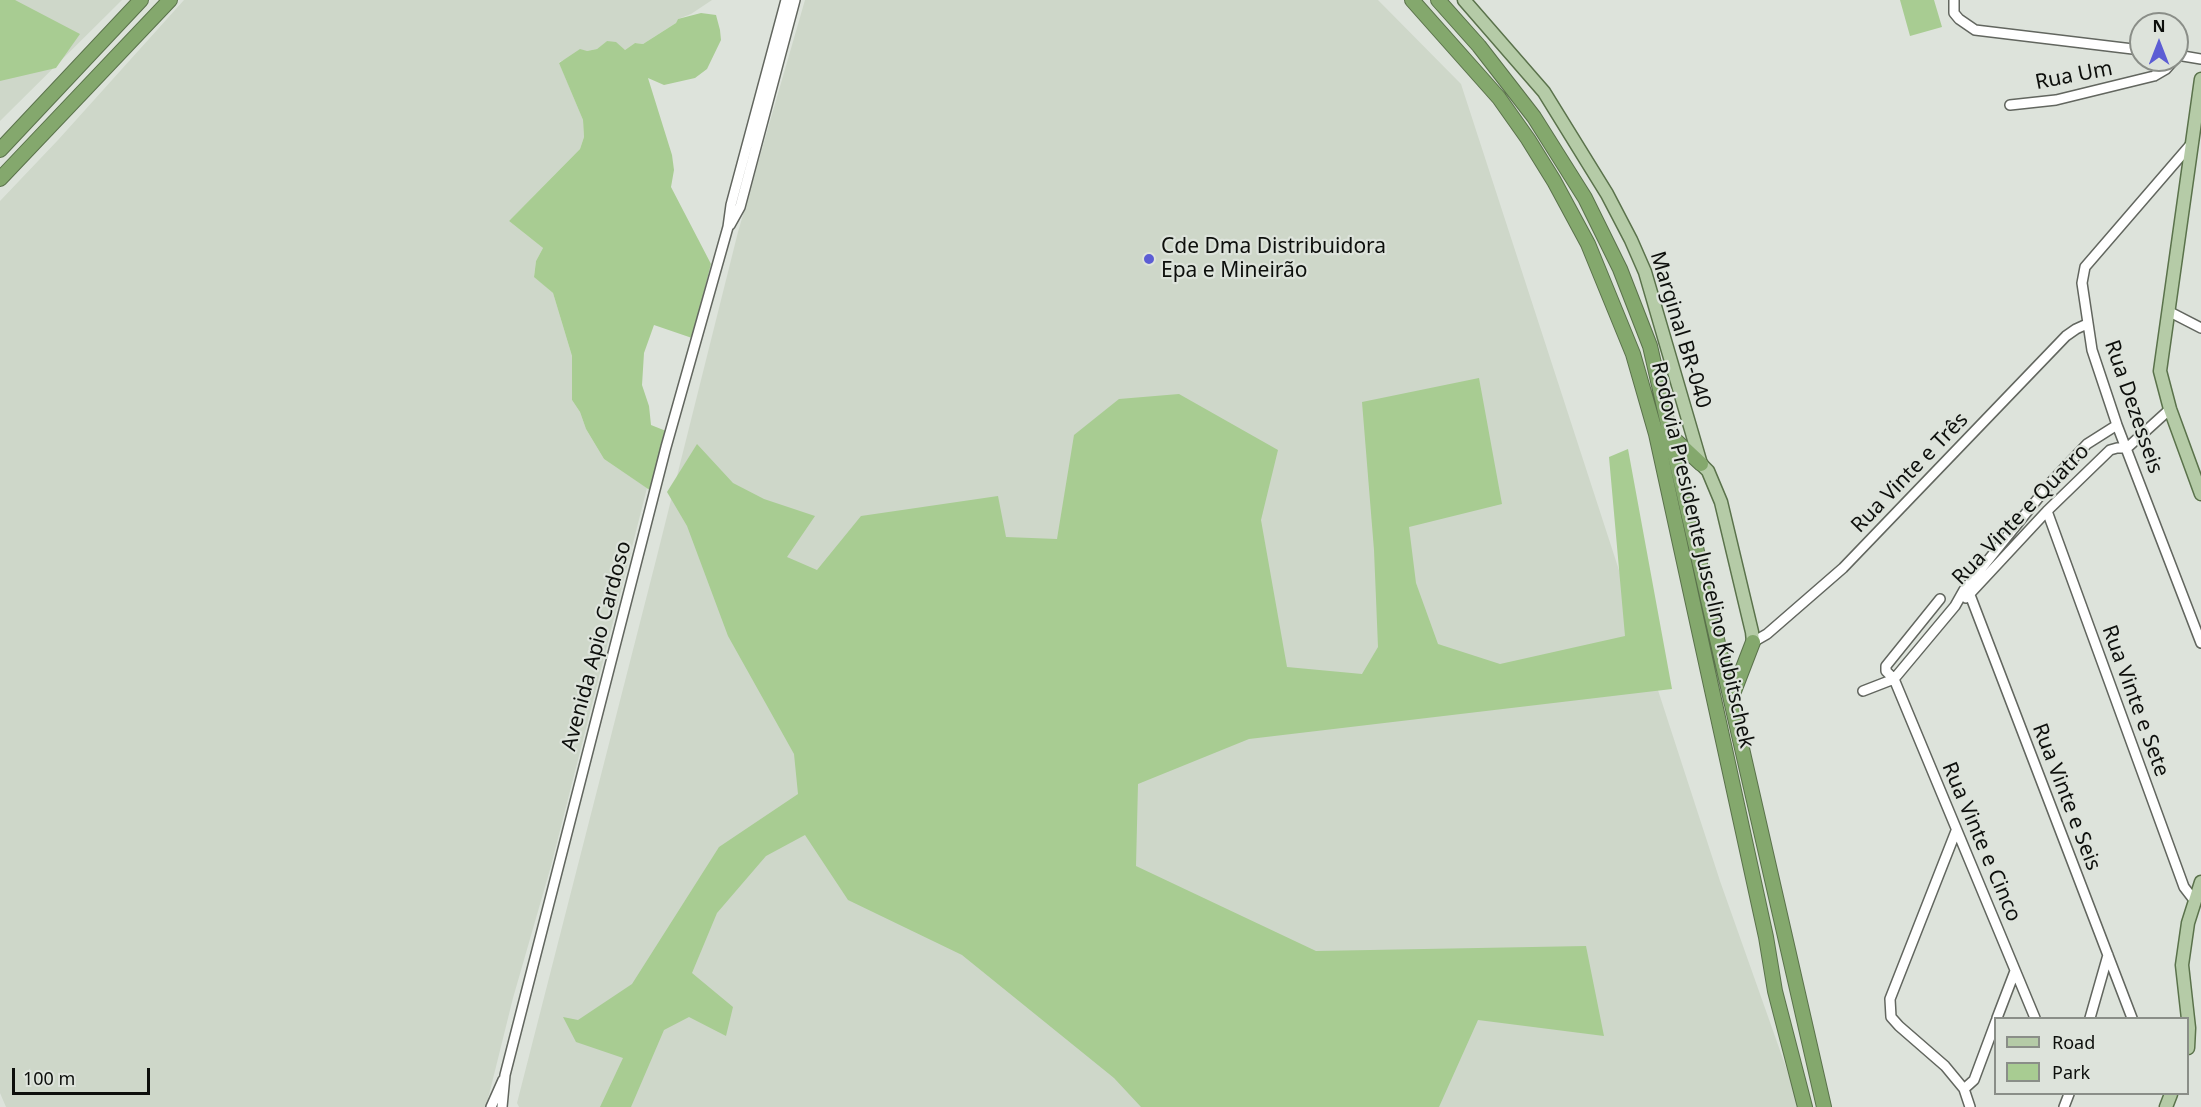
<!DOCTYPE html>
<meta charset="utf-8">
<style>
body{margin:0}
#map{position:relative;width:2201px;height:1107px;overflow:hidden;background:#dde3db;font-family:"Noto Sans",sans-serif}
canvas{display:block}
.legend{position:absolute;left:1994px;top:1017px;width:195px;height:78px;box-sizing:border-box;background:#dde3db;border:2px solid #8a8e88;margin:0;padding:8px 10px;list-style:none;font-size:18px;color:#0d0f0c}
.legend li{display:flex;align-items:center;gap:12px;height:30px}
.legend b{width:30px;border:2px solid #8a8e88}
.north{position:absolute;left:2129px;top:12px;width:60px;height:60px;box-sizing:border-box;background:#dde3db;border:2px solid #8a8e88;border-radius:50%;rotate:0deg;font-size:16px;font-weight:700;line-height:24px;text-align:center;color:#0d0f0c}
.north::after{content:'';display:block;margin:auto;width:21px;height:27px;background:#5c5dd4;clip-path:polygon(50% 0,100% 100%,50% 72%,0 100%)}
.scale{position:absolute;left:12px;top:1068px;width:138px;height:27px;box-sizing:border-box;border:3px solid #0d0f0c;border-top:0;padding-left:8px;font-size:18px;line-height:21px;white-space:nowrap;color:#0d0f0c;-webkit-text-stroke:4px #dde3db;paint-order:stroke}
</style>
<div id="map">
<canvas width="2201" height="1107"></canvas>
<ul class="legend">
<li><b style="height:8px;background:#b5cba7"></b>Road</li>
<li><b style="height:16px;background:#a8cc92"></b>Park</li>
</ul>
<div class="north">N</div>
<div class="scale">100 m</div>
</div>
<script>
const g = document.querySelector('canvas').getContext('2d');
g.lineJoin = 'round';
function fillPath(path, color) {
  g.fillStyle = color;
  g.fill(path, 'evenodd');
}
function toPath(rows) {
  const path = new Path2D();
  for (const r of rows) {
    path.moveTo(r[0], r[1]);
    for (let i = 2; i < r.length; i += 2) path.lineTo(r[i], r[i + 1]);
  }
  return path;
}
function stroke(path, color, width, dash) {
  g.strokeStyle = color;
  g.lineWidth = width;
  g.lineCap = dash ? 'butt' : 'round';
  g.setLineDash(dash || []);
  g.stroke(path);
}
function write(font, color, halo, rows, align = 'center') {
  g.font = font + ' "Noto Sans",sans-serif';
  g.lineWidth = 4.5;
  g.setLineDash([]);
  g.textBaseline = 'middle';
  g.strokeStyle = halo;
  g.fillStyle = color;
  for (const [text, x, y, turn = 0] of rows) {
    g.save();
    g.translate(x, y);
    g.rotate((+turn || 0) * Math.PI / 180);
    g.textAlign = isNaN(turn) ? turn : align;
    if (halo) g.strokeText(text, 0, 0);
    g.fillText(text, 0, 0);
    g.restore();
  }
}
fillPath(toPath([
 [0,0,122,0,0,121],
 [184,0,712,0,691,14,678,19,676,23,643,44,635,43,625,50,607,41,597,49,587,51,559,62,583,120,584,137,580,149,509,221,543,248,536,261,534,276,553,293,572,356,572,400,580,412,586,429,604,459,647,488,551,866,513,998,486,1107,6,1107,0,1093,0,201,58,140],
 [805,0,1378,0,1461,84,1720,881,1800,1107,519,1107,517,1103,656,560,738,232]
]), '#ced7c9');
fillPath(toPath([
 [0,0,15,0,80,34,56,68,0,81],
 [1900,0,1934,0,1942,27,1910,36],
 [701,13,716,15,720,30,721,40,707,69,695,78,664,85,648,78,672,155,674,170,671,187,711,264,692,338,654,325,644,353,642,385,649,406,651,425,666,431,651,491,604,459,586,429,580,412,572,400,572,356,553,293,534,277,536,261,543,248,509,221,580,149,584,137,583,120,559,63,580,49,587,51,597,49,607,41,616,42,625,50,635,43,643,44,676,23,678,19],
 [1479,378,1502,504,1409,527,1416,583,1438,644,1500,664,1625,636,1609,457,1628,449,1672,689,1249,739,1138,784,1136,866,1316,951,1586,946,1604,1036,1478,1020,1439,1107,1141,1107,1114,1078,962,955,848,900,805,835,766,856,717,913,692,973,733,1007,726,1036,689,1017,664,1030,631,1107,600,1107,623,1058,576,1042,563,1017,578,1020,632,984,719,847,798,794,794,754,728,636,687,526,667,492,697,444,733,483,764,499,815,516,787,557,817,570,861,516,998,496,1006,537,1057,539,1074,435,1119,399,1179,394,1278,450,1261,520,1287,667,1362,674,1378,647,1374,550,1362,402]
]), '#a8cc92');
const minor = toPath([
 [1954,0,1954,13,1959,19,1975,30,2141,50],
 [2177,55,2201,59],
 [2010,105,2056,100,2154,76,2166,69,2174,60],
 [2192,143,2085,267,2082,283,2092,350,2117,425,2201,643],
 [730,225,740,207,795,0],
 [2168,311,2201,328],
 [2047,511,2184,887,2194,900],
 [1964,590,1970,595,2132,1018],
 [1966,598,2047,511,2110,450,2117,448,2127,448,2170,409],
 [1940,599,1886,666,1886,671,1894,679,2035,1018],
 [1753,642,1767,634,1843,568,2066,336,2076,329,2087,324],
 [1863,691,1894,679,1955,606,1964,590,2052,481,2087,444,2117,425],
 [1956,831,1890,999,1891,1017,1899,1026,1945,1066,1964,1089,1970,1107],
 [1997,1018,2015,971],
 [2090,1018,2108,955],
 [1964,1089,1974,1080,1996,1021],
 [491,1107,503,1080],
 [502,1107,505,1075,666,447,728,227,731,205,786,0],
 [2064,1107,2069,1094]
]);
const major = toPath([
 [1464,0,1544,92,1607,194,1631,240,1645,272,1701,464,1708,471,1721,502,1752,632,1753,642],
 [2201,79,2160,371,2170,409,2201,494],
 [2188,1048,2189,1028,2182,965,2188,923,2201,882],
 [2166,1107,2171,1094]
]);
const highway = toPath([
 [1412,0,1499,98,1528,139,1554,181,1588,244,1633,354,1656,434,1766,937,1775,991,1805,1107],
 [1438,0,1479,46,1534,117,1585,198,1620,269,1650,346,1824,1107],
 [0,150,141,0],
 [0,179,170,0],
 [1670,435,1701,464],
 [1731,699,1753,642]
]);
stroke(minor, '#62665f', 12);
stroke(major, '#5a724b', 15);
stroke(highway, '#5a724b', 16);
stroke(minor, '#fff', 9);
stroke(major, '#b5cba7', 12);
stroke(highway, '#84a86d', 14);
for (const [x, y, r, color] of [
 [1149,259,6,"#5c5dd4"]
]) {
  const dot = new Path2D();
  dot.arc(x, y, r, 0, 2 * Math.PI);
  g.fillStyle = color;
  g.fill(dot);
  stroke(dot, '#dde3db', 2);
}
write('21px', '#0d0f0c', '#dde3db', [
 ["Rua Um",2074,76,-11],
 ["Marginal BR-040",1680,330,73],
 ["Rua Dezesseis",2133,407,71],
 ["Rua Vinte e Três",1910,473,-46],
 ["Rua Vinte e Quatro",2021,515,-46],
 ["Rodovia Presidente Juscelino Kubitschek",1702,555,77],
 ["Avenida Apio Cardoso",597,646,-75],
 ["Rua Vinte e Sete",2135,701,70],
 ["Rua Vinte e Seis",2066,797,69],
 ["Rua Vinte e Cinco",1981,842,67]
]);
write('21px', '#0d0f0c', '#dde3db', [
 ["Cde Dma Distribuidora",1161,247],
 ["Epa e Mineirão",1161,271]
], 'left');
</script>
